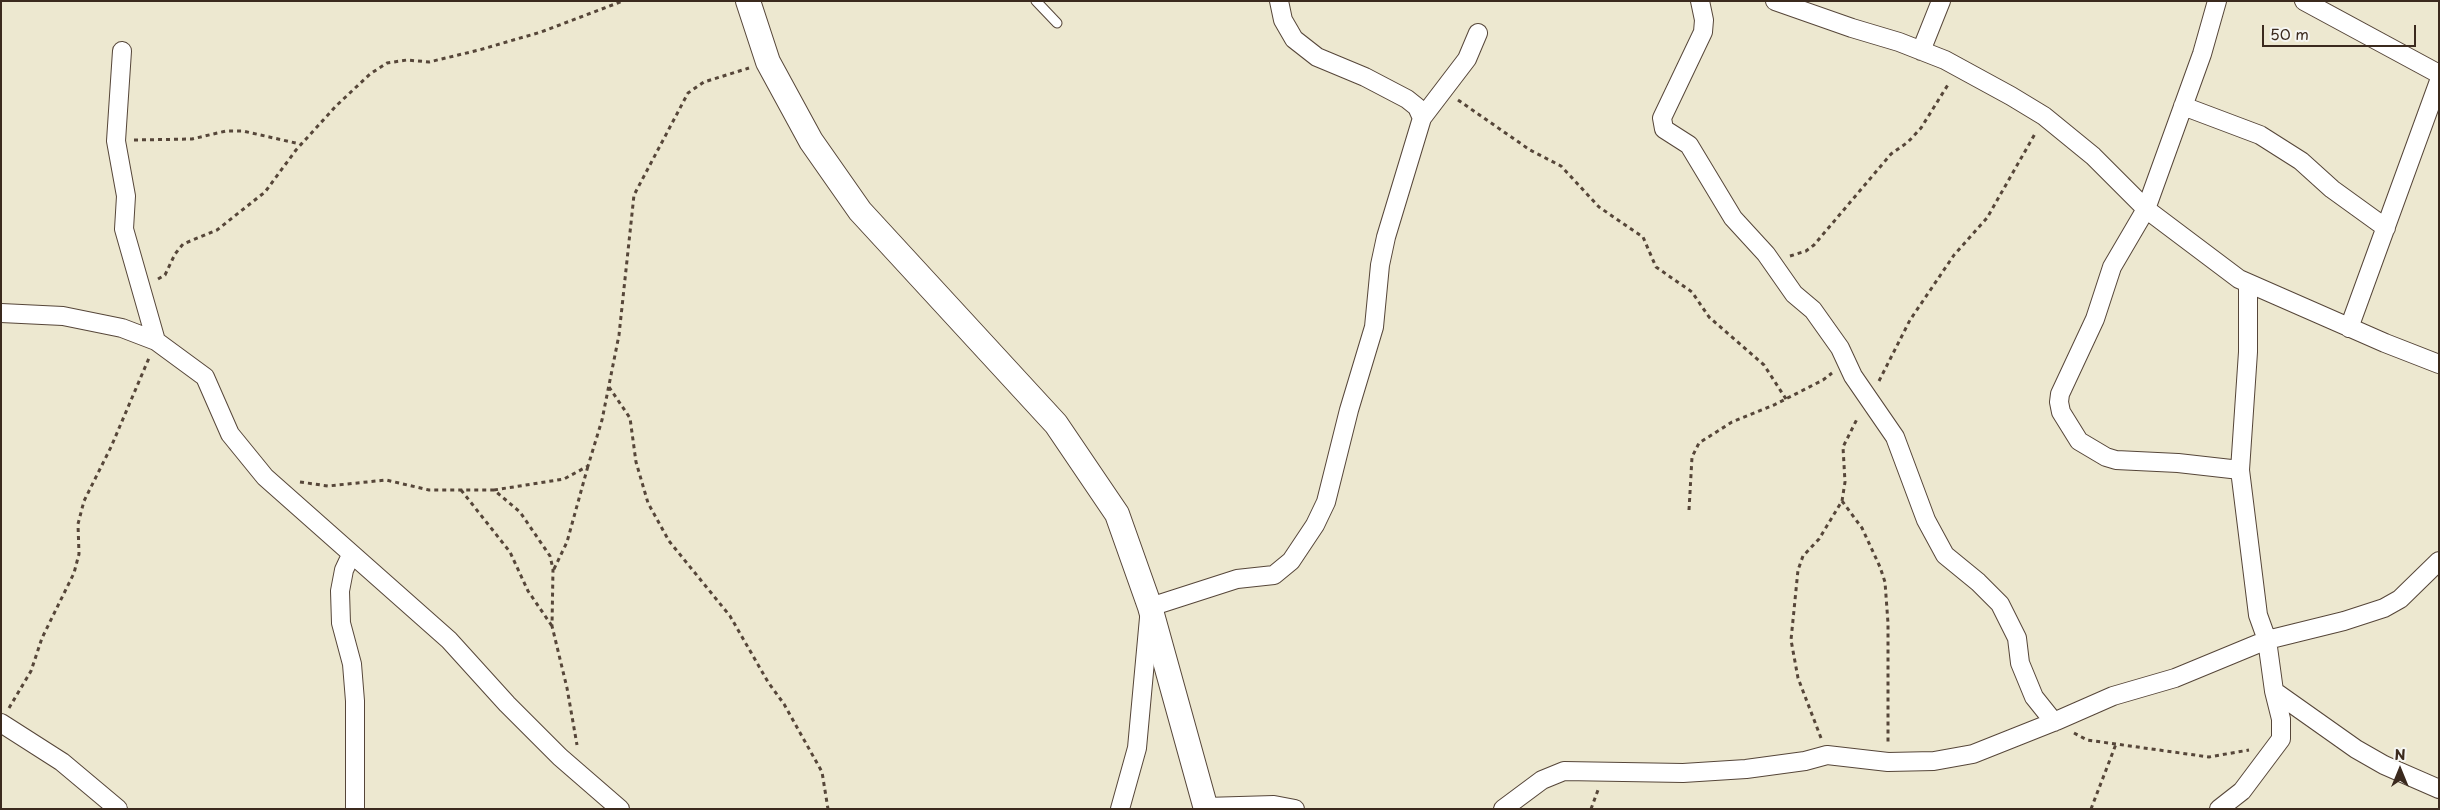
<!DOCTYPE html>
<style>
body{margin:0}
#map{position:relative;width:2440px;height:810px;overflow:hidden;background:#ede8d0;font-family:"Playpen Sans",sans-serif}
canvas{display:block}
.frame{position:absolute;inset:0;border:2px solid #3b2a1e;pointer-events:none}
.north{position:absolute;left:2375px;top:745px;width:50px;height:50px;-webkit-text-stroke:4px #f6f6f2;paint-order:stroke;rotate:0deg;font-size:14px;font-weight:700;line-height:20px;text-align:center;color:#3b2a1e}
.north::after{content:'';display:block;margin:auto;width:18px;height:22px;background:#3b2a1e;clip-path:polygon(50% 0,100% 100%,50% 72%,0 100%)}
.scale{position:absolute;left:2262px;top:25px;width:154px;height:22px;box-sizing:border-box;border:2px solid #3b2a1e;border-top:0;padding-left:6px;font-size:15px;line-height:18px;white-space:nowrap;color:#3b2a1e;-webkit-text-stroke:4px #f6f6f2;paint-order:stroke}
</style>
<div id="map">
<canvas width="2440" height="810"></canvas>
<div class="frame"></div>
<div class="north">N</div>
<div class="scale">50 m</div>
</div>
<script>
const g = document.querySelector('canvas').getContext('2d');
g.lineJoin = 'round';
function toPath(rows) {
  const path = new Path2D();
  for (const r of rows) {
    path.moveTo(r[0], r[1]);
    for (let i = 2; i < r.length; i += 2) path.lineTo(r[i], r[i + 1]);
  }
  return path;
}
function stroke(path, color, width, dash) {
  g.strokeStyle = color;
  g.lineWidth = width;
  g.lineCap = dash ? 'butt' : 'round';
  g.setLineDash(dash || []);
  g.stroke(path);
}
const lane = toPath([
 [1036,1,1057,23]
]);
const street = toPath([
 [1279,1,1283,20,1294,39,1317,57,1365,77,1407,99,1417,107,1422,118],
 [1700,1,1704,20,1703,32,1662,118,1664,129,1689,145,1733,218,1766,254,1794,294,1813,310,1840,348,1853,376,1895,437,1926,520,1945,555,1978,582,2000,604,2017,638,2020,663,2034,697,2054,722],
 [1775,1,1852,28,1899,42,1945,60,2011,96,2044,116,2093,156,2146,209,2239,279,2385,343,2439,364],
 [2217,1,2202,54,2146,209,2112,267,2095,319,2060,394,2059,402,2061,412,2079,441,2106,457,2116,460,2178,463,2240,470],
 [2304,1,2439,74],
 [122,51,116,141,126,196,124,229,156,341],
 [1921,51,1941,1],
 [2183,106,2260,135,2301,161,2332,189,2386,228],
 [1,313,63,316,122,328,156,341,205,377,230,434,265,477,449,640,507,704,560,757,620,809],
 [2349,328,2439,81],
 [351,555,344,570,340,591,341,623,352,664,355,701,355,809],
 [2274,691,2356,749,2384,765,2439,789],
 [1,723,62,762,118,809],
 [1205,807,1274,805,1295,809],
 [1120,809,1137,748,1150,607,1237,579,1274,575,1291,561,1315,525,1326,502,1349,410,1374,327,1380,265,1386,237,1422,118,1467,59,1478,33],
 [1503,809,1542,780,1564,771,1683,773,1746,769,1805,761,1827,755,1888,762,1934,761,1973,754,2056,721,2113,696,2175,678,2267,640,2344,621,2384,608,2400,599,2439,561],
 [2219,809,2242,791,2281,739,2281,719,2274,691,2267,640,2258,615,2240,470,2248,352,2248,284]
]);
const secondary = toPath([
 [748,1,768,62,811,141,860,211,1056,424,1117,514,1150,607,1206,809]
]);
stroke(lane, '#564639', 11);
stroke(street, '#564639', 20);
stroke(secondary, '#564639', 26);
stroke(toPath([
 [1458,100,1530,150,1561,166,1599,207,1643,237,1656,267,1692,292,1709,317,1764,365,1786,399],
 [134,140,192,139,226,131,243,131,300,144],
 [1790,256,1806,251,1814,245,1891,154,1908,142,1921,128,1949,83],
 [158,279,165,275,175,254,183,244,217,230,265,192,296,150,336,106,370,74,387,63,407,60,429,62,479,50,541,32,623,1],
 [1879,381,1910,320,1954,255,1987,218,2036,132],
 [609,387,630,418,636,462,648,503,669,541,730,616,768,682,784,704,822,772,828,809],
 [300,482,328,486,386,480,429,490,494,490,520,512,550,556,553,569,552,626,567,688,577,745],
 [461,490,510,552,528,591,552,626],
 [494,490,564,479,588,466,602,420,619,335,634,195,688,93,704,82,749,68],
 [1842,501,1862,528,1880,567,1885,582,1888,623,1888,744],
 [1689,510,1692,457,1699,443,1732,422,1774,405,1823,380,1832,373],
 [554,569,567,542,588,466],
 [9,708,31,671,42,638,74,573,79,554,78,524,84,501,111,447,149,358],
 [2074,733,2087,740,2209,757,2249,750],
 [1821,738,1798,678,1791,640,1798,570,1803,556,1819,539,1842,501,1845,482,1843,447,1858,417],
 [1591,809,1598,790],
 [2091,809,2116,744]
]), '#564639', 3, [4, 4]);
stroke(lane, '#fff', 9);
stroke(street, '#fff', 18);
stroke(secondary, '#fff', 24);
</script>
